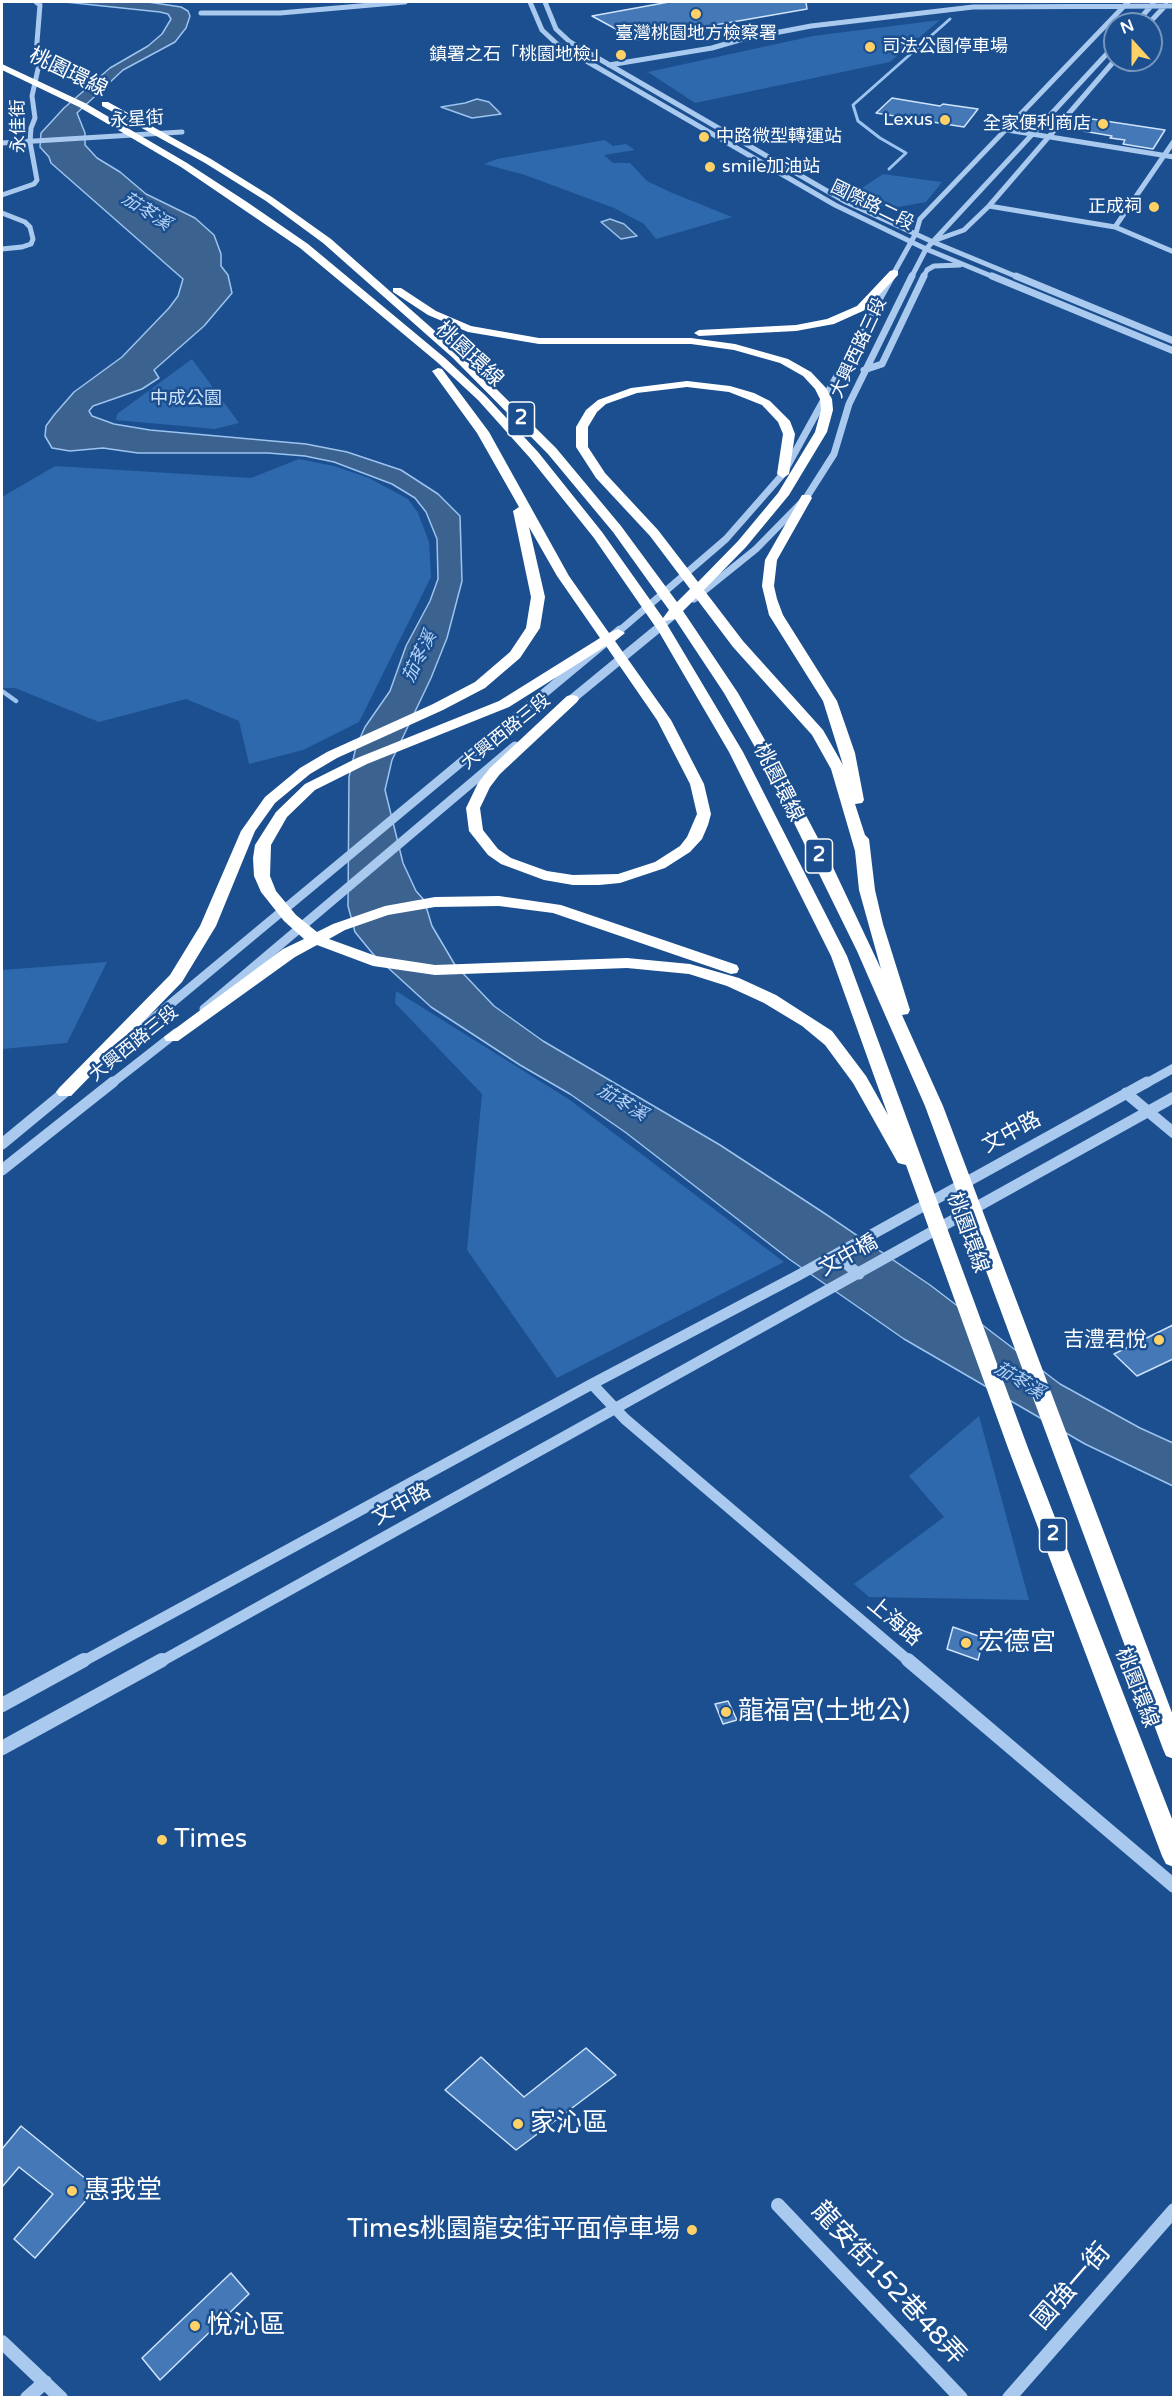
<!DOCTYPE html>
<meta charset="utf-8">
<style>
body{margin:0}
#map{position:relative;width:1175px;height:2399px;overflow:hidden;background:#1b4f8f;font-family:"Varela Round",sans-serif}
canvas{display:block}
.frame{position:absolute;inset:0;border:3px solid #fff;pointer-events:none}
.north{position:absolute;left:1103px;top:12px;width:60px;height:60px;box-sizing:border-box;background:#1b4f8f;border:2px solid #7695bc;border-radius:50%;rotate:339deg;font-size:16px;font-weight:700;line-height:24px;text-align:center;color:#fff}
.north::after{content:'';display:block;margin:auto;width:21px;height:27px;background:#ffd166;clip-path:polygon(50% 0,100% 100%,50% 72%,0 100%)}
</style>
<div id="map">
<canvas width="1175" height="2399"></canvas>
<div class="frame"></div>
<div class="north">N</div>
</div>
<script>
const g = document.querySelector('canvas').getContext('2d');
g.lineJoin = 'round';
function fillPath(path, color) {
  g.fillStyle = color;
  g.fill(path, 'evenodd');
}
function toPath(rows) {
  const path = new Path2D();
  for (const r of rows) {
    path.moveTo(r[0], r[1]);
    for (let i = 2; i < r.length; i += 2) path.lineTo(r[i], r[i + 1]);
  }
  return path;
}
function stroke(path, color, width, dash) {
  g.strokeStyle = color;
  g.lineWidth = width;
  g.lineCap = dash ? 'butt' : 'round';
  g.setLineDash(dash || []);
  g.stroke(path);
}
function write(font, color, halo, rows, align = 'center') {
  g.font = font + ' "Varela Round","Noto Sans TC",sans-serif';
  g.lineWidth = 5;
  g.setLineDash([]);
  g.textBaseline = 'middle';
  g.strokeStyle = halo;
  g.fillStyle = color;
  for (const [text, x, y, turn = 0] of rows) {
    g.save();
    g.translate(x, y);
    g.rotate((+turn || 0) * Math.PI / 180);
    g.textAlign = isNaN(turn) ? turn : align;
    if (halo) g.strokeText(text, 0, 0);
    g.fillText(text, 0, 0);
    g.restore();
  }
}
fillPath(toPath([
 [940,20,890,62,695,103,648,72,813,36],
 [605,140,613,146,626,144,635,150,604,155,613,163,630,163,647,181,670,192,732,217,656,239,644,224,614,208,525,175,484,164,497,159],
 [883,174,934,181,942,182,926,202,887,209,856,192],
 [192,359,239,423,215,429,116,420,117,414],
 [299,459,334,466,369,478,408,499,418,513,429,542,431,577,359,722,303,750,249,764,239,721,186,699,99,722,15,688,2,688,2,497,55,466,251,478],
 [107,962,67,1043,2,1049,2,970],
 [396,991,570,1100,784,1262,557,1378,467,1250,482,1094,395,1003],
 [979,1416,1029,1600,869,1597,854,1584,944,1517,909,1476]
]), '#2e69ad');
const water = toPath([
 [65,2,148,2,181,7,188,11,190,16,186,28,175,42,123,70,77,113,85,133,85,145,97,158,120,172,146,194,195,218,214,235,221,254,221,266,228,275,232,293,204,326,154,370,159,378,142,389,93,406,89,411,92,416,114,424,150,430,306,444,347,452,401,470,438,494,460,516,462,581,447,638,431,678,392,760,385,790,403,863,416,891,424,900,432,926,455,965,494,1006,543,1041,720,1145,824,1213,930,1285,1060,1384,1140,1428,1173,1443,1173,1486,1085,1444,904,1339,789,1259,625,1132,570,1094,520,1065,431,1007,373,954,355,932,348,906,349,777,356,747,365,727,390,691,406,646,430,601,438,579,437,539,426,512,415,498,392,484,334,462,305,456,268,453,138,453,103,448,70,451,52,448,45,436,46,426,54,415,74,392,122,357,169,308,178,296,183,279,51,163,49,157,40,147,41,133,64,108,110,68,148,46,162,34,171,19,168,14,160,12,65,2],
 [477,99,489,102,501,114,472,118,441,107,465,103,477,99],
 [610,219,624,224,637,236,621,239,601,222,610,219]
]);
fillPath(water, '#3c6290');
stroke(water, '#9cc4f0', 1.5);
stroke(toPath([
 [889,169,906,153,880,138,858,121,853,105,950,19]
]), '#9cc4f0', 3);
stroke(toPath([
 [2,691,16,701]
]), '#9cc4f0', 4.5);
const building = toPath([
 [669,2,806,2,807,9,698,28,705,31,671,38,665,34,636,40,592,16,669,2],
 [892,98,940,106,943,104,978,109,964,127,876,113,892,98],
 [1092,119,1165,130,1153,149,1123,144,1125,140,1110,138,1112,136,1083,131,1092,119],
 [1173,1325,1173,1359,1137,1376,1114,1354,1173,1325],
 [953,1627,984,1638,978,1660,947,1649,953,1627],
 [728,1701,737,1720,723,1724,715,1704,728,1701],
 [586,2048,616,2075,516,2150,445,2090,481,2057,524,2097,586,2048],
 [21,2126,97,2188,35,2258,14,2239,53,2194,19,2167,2,2187,2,2149,21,2126],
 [231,2273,249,2294,160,2380,142,2358,231,2273]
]);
fillPath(building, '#4478b7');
stroke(building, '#cfe3fa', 1.5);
stroke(toPath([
 [530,2,542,30,557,44,835,205,926,249,996,278],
 [545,2,556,29,570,42,846,202,933,242,1020,278],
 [201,13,280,13,405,2],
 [1135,24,1153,4],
 [1148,24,1166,5],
 [609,65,712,48,743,39,811,26,973,7,1174,6],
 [1007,130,1174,157],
 [2,143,182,132],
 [2,195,34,184,37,180,30,142,31,128,35,118,32,96,38,69,43,65,36,54,40,5,36,2],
 [989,206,1115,227,1174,252],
 [2,213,25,222,30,227,33,239,31,244,22,247,2,249],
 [1115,227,1174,141],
 [936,240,964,230,989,206,1115,60],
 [891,278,916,233,920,219,1128,2],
 [911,278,926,249,1115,45],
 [923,278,927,270,934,266,960,265]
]), '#a9c9ee', 5);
stroke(toPath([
 [992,276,1174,351],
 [1016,276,1174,341],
 [864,370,882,364,924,276],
 [694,599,756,549,806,498,834,454,849,404,912,276],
 [618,632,726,539,783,474,892,276],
 [654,632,677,613]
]), '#a9c9ee', 7);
stroke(toPath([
 [566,704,656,630],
 [204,1009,515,746],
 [108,1056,620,630],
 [111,1084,176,1033],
 [1145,1084,1174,1068]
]), '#a9c9ee', 9);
stroke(toPath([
 [1126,1093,1174,1133],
 [2,1144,71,1087],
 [2,1170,113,1082],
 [835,1255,859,1274],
 [592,1384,625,1419,910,1662],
 [82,1662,592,1384,797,1276,1147,1082],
 [160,1662,1174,1097]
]), '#a9c9ee', 11);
stroke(toPath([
 [908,1660,1174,1886],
 [2,1705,84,1660],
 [2,1748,162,1660],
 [778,2205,961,2398],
 [2,2342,61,2398],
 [27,2398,45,2382],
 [1009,2398,1174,2210]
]), '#a9c9ee', 14);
fillPath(toPath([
 [2,64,85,103,187,163,247,202,308,244,445,358,486,396,538,452,602,532,663,618,669,610,613,532,548,454,453,358,323,243,266,201,205,163,102,106,102,102,108,102,211,159,272,197,331,239,461,354,556,448,621,526,677,602,690,589,650,536,596,478,576,447,576,427,586,410,598,400,631,388,687,381,730,386,754,393,770,401,790,421,795,434,789,474,783,478,777,474,783,434,778,422,762,405,729,392,687,387,637,393,606,404,597,412,588,427,588,447,605,473,658,530,698,582,738,541,778,493,815,432,821,410,820,399,815,389,803,376,780,363,734,350,691,344,539,344,468,332,428,315,393,292,393,288,401,288,436,311,471,326,539,338,691,338,735,344,788,359,811,372,826,388,832,399,833,410,827,432,789,495,746,547,704,590,743,641,823,730,843,765,823,701,769,615,762,586,765,560,802,495,810,495,812,498,777,560,774,586,777,599,783,615,837,701,855,753,864,800,862,803,855,804,865,835,869,839,875,890,883,924,910,1010,908,1014,902,1015,943,1106,1174,1718,1174,1759,1166,1756,1163,1749,925,1106,857,951,768,770,724,693,675,619,665,621,743,752,847,956,1028,1448,1174,1824,1174,1867,1166,1864,1162,1856,1008,1448,906,1165,898,1163,853,1083,825,1045,802,1026,764,1003,727,986,689,974,627,968,435,975,373,966,317,945,295,957,178,1041,166,1041,164,1037,283,949,304,939,284,921,261,892,254,876,253,858,255,845,276,812,305,784,357,758,499,701,600,638,557,576,529,527,545,597,540,628,520,658,485,688,443,710,337,758,310,774,275,803,255,831,216,926,182,982,71,1096,59,1096,56,1092,59,1088,170,975,200,926,241,831,265,797,300,768,327,752,433,704,475,682,510,652,526,628,531,597,513,511,519,507,477,433,432,371,438,368,442,369,489,432,569,576,609,633,618,629,625,633,615,641,671,720,704,784,711,814,708,825,702,839,690,852,665,868,620,883,599,885,573,885,544,880,501,864,488,855,469,831,466,808,478,783,490,768,567,696,572,695,577,696,579,699,577,702,500,774,490,787,480,808,483,830,498,849,511,858,547,871,573,875,618,874,655,862,680,846,687,837,697,814,690,784,657,720,606,646,509,707,367,764,315,790,287,817,271,845,270,876,276,891,296,915,317,932,333,924,385,906,435,897,499,896,561,905,737,965,739,969,737,973,731,974,553,913,499,906,435,907,388,915,345,930,329,939,376,956,435,965,627,958,690,964,739,978,776,995,832,1031,866,1076,888,1115,831,956,729,752,659,632,594,538,530,458,478,400,437,362,300,248,181,167,79,107,2,70,2,64],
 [696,598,733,647,812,735,831,769,855,851,859,890,881,969,830,861,782,770,738,693,683,611,696,598],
 [894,270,898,271,898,275,865,310,834,324,796,331,699,336,694,333,699,330,796,325,827,319,857,306,890,271,894,270]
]), '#fff');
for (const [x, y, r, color] of [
 [696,14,6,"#ffd166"],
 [870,47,6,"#ffd166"],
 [621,55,6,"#ffd166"],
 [945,120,6,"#ffd166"],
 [1103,124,6,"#ffd166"],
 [704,137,6,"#ffd166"],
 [710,167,6,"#ffd166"],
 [1154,207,6,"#ffd166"],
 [1159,1340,6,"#ffd166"],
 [966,1643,6,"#ffd166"],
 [726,1712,6,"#ffd166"],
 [162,1840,6,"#ffd166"],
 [518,2124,6,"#ffd166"],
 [72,2191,6,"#ffd166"],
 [692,2230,6,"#ffd166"],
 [195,2326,6,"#ffd166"]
]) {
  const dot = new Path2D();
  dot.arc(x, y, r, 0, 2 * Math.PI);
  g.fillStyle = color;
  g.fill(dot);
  stroke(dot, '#1b4f8f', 2);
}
write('18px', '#fff', '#1b4f8f', [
 ["臺灣桃園地方檢察署",696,34,"center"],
 ["司法公園停車場",882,47,"left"],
 ["鎮署之石「桃園地檢」",609,55],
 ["Lexus",933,120],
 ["全家便利商店",1091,124],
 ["中路微型轉運站",716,137,"left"],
 ["smile加油站",722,167,"left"],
 ["正成祠",1142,207]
], 'right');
write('18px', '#fff', '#1b4f8f', [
 ["永星街",137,120,-4],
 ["永佳街",19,126,-91],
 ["國際路二段",872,206,26],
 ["大興西路三段",859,348,-65],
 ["大興西路三段",506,732,-39],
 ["大興西路三段",134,1044,-39]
]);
write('italic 18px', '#b5d3f5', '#1b4f8f', [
 ["茄苳溪",146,212,33],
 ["茄苳溪",420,657,-64],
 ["茄苳溪",622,1103,31],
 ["茄苳溪",1019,1381,31]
]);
write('18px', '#cfe3fa', '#1b4f8f', [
 ["中成公園",186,399]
]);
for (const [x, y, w] of [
 [521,419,27],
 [819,856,27],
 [1053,1535,27]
]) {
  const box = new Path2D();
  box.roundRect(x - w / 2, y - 17, w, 34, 4.5);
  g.fillStyle = '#1b4f8f';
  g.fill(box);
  stroke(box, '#fff', 1.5);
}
write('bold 20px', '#fff', null, [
 ["2",521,419],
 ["2",819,856],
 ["2",1053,1535]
]);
write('21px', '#fff', '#1b4f8f', [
 ["桃園環線",68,73,26],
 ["桃園環線",469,355,43],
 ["桃園環線",778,783,63],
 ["文中路",1012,1133,-28],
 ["桃園環線",967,1233,70],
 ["文中橋",849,1256,-29],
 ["文中路",402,1505,-29],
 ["上海路",894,1622,40],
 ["桃園環線",1136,1688,69]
]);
write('21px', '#fff', '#1b4f8f', [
 ["吉澧君悅",1147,1340]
], 'right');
write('26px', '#fff', '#1b4f8f', [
 ["宏德宮",978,1643],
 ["龍福宮(土地公)",738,1712],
 ["Times",174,1840],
 ["家沁區",530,2124],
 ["惠我堂",84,2191],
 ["Times桃園龍安街平面停車場",680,2230,"right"],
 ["悅沁區",207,2326]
], 'left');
write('26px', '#fff', '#1b4f8f', [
 ["龍安街152巷48弄",888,2284,47],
 ["國強一街",1072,2287,-49]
]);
</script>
